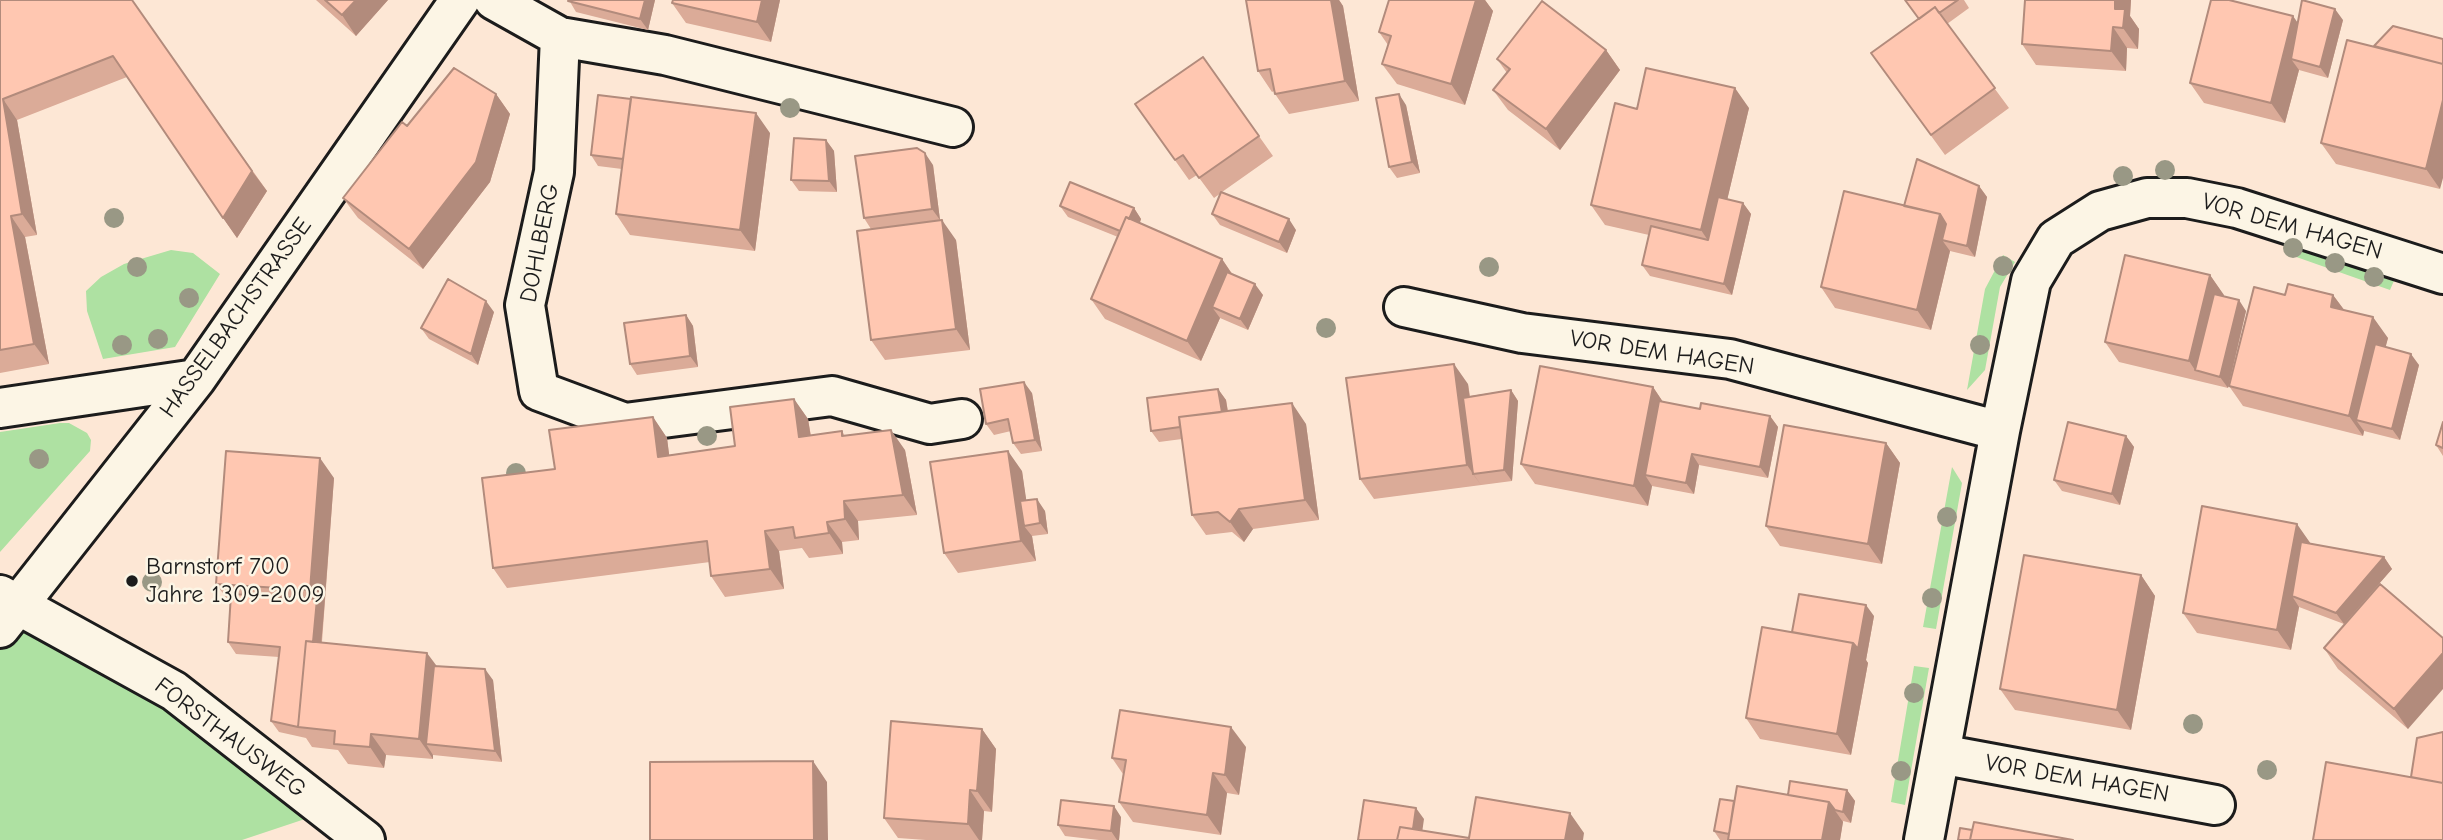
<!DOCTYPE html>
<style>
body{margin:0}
canvas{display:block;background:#fde7d5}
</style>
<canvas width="2443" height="840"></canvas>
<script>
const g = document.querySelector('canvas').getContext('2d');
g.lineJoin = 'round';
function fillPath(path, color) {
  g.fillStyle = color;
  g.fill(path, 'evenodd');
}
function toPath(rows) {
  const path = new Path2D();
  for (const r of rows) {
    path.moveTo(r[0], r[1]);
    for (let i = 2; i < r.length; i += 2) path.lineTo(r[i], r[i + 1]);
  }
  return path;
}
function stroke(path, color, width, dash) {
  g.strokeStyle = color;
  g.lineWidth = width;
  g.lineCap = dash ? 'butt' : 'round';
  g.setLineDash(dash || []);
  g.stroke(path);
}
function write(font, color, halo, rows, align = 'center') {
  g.font = font + ' "Comic Neue",sans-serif';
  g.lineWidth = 5;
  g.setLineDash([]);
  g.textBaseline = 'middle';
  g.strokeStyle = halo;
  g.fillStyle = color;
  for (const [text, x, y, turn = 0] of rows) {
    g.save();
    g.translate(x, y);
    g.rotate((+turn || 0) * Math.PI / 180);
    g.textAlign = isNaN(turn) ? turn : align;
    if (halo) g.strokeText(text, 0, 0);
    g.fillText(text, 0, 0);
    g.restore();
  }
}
fillPath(toPath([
 [2290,239,2396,276,2390,290,2285,253],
 [171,250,193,253,220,274,175,347,103,359,87,311,86,291,101,277,124,264],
 [2003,255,2015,262,2000,287,1985,370,1967,390,1985,289],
 [60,423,69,423,87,433,91,440,90,451,0,552,0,432],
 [1952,467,1962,483,1936,629,1923,627],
 [19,616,170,698,320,814,242,840,0,840,0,644],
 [1914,666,1929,668,1905,805,1891,802]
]), '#aee1a2');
const minor = toPath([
 [494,0,560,37,665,55,953,127],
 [560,37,554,172,525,305,539,391,625,423,832,396,930,424,962,419],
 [1404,307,1522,333,1730,359,2000,431],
 [0,408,196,379],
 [0,595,174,691,365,840],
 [0,628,196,379,460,0],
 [1940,754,2215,805],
 [1924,840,2000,431,2031,281,2056,239,2100,211,2147,198,2187,198,2237,208,2443,274]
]);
stroke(minor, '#1c1c1c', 44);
stroke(minor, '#fcf5e5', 38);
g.fillStyle = '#999885';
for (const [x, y] of [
 [790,108],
 [2165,170],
 [2123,176],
 [114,218],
 [2293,248],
 [2335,263],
 [2003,266],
 [137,267],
 [1489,267],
 [2374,277],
 [189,298],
 [1326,328],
 [158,339],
 [122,345],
 [1980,345],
 [707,436],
 [39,459],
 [516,473],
 [1947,517],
 [152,582],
 [1932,598],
 [1914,693],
 [2193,724],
 [2267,770],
 [1901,771]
]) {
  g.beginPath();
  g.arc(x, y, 10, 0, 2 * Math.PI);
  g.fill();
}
fillPath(toPath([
 [0,0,132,0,267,191,237,238,127,77,17,120,37,235,25,237,49,364,0,373],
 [316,0,388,0,356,36],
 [569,0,655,0,648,30,576,12],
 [780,0,771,42,686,23,672,3],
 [1246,0,1339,0,1343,6,1359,101,1289,114,1275,94,1274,91,1272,92,1258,71],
 [1389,0,1485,0,1493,11,1465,105,1397,84,1382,64,1388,45,1379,32],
 [1905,0,1964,0,1969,8,1947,24,2009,108,1945,155,1871,53,1919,19],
 [2025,0,2131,0,2130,16,2139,29,2138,49,2127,48,2126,71,2036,65,2022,44],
 [2343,20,2328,78,2299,70,2285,123,2204,103,2190,83,2298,23],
 [2374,46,2440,189,2336,164,2321,143],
 [1606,50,1620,70,1560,150,1508,110,1493,90,1507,73,1497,59],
 [1203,57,1273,156,1222,192,1296,230,1287,253,1220,225,1212,214,1221,193,1214,198,1197,175,1189,180,1135,104],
 [496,94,510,114,490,182,423,269,358,218,343,198,407,126],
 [1406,105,1420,173,1397,178,1389,167],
 [1749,108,1727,200,1743,203,1751,214,1732,295,1650,276,1642,265,1649,235,1605,225,1591,205,1637,109],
 [770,133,755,251,630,235,616,214,622,169,598,166,591,155],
 [826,140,834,151,837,192,799,191,791,180],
 [933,165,940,220,871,229,864,218],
 [1979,186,1987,197,1975,257,1950,251,1931,330,1835,308,1821,287,1904,206],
 [1060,206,1134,208,1141,219,1140,223,1222,259,1233,275,1263,295,1248,330,1220,318,1201,361,1105,319,1091,299,1118,237,1068,217],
 [956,240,970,350,885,360,871,340],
 [2210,275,2224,296,2246,311,2228,388,2119,362,2105,342],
 [2285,295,2333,295,2344,310,2388,338,2385,347,2419,365,2400,440,2364,431,2363,436,2243,406,2229,386],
 [494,312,478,365,429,339,421,328],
 [686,315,693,326,698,367,637,375,630,364],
 [1468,384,1470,396,1511,390,1518,401,1512,481,1374,499,1360,479],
 [1653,387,1663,402,1700,409,1770,416,1778,427,1768,478,1699,465,1694,494,1652,486,1648,506,1535,484,1521,464],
 [1218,389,1226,400,1228,411,1306,424,1319,520,1253,529,1244,542,1232,532,1206,535,1192,515,1182,439,1159,442,1151,431],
 [1032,393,1042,451,1021,454,1013,443,1011,431,994,435,986,424],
 [794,399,808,419,811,436,842,431,845,436,905,450,917,515,858,521,859,540,842,542,843,554,809,558,802,548,779,551,784,589,725,597,711,576,710,562,507,588,493,568,555,469,653,417,667,438,669,455,735,446],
 [2443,422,2443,456,2436,445],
 [2126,436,2134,447,2120,505,2062,491,2054,480],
 [1886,443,1900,463,1882,564,1780,546,1766,526],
 [1022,471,1026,501,1045,511,1048,534,1032,536,1036,561,958,573,944,553],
 [334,478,322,642,437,666,493,680,502,762,433,755,433,759,386,755,384,768,348,764,338,750,312,747,306,738,279,732,271,721,279,657,236,654,228,642,231,604,216,584],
 [2311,544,2384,557,2392,569,2344,624,2299,607,2291,650,2197,633,2183,613],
 [2141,575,2155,596,2131,730,2015,710,2000,689],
 [1874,616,1866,660,1868,663,1851,755,1760,739,1746,718,1792,632],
 [2443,638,2408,729,2338,669,2324,648],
 [982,729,996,749,992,812,984,811,982,840,926,840,898,838,884,818],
 [1246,747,1239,795,1227,793,1221,835,1133,822,1119,802,1123,774,1112,758],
 [1847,790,1855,801,1851,823,1843,821,1840,840,1720,840,1714,831,1788,795],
 [1121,817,1119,840,1099,840,1065,836,1058,825]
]), '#dbab98');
fillPath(toPath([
 [356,0,388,0,356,36,342,15],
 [645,0,655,0,648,30,640,19],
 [762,0,780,0,771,42,757,22],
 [1331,0,1339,0,1343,6,1359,101,1345,81],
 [1476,0,1485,0,1493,11,1465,105,1451,84],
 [2115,0,2131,0,2130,16,2139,29,2138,49,2123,28,2115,9],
 [2335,9,2343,20,2328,78,2320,67],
 [2293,16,2307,36,2291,59,2299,70,2285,123,2271,103],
 [2113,27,2127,48,2126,71,2111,51],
 [1606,50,1620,70,1560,150,1546,129],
 [1735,88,1749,108,1715,251,1701,230],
 [496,94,510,114,490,182,423,269,409,249],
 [1399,94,1406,105,1420,173,1412,162],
 [3,99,17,120,37,235,22,214],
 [2443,100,2443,178,2440,189,2426,169],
 [756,113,770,133,755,251,740,230],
 [826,140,834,151,837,192,829,181],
 [925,153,933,165,940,220,932,209],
 [252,171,267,191,237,238,223,218],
 [1979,186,1987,197,1975,257,1967,246],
 [1743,203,1751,214,1732,295,1724,284],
 [1134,208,1141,219,1132,243,1124,232],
 [1940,214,1954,235,1942,240,1950,251,1931,330,1917,310],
 [11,216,25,237,49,364,34,344],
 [1289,219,1296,230,1287,253,1279,242],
 [942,220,956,240,970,350,956,329],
 [1222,259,1236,280,1212,307,1220,318,1201,361,1187,341],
 [2210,275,2224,295,2205,373,2195,370,2189,361],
 [1255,284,1263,295,1248,330,1240,319],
 [2333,295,2348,315,2331,307],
 [2239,300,2246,311,2228,388,2220,377],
 [486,301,494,312,478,365,471,354],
 [686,315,693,326,698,367,690,356],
 [2373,317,2388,338,2366,423,2356,420,2364,431,2363,436,2349,416],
 [2411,354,2419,365,2400,440,2392,429],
 [1454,364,1468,384,1479,473,1473,474,1481,485,1467,465],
 [1024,382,1032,393,1042,451,1035,440],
 [1653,387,1667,408,1645,475,1652,486,1648,506,1634,486],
 [1218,389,1226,400,1231,433,1223,422],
 [1511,390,1518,401,1512,481,1504,470],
 [794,399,808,419,814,457,799,437],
 [1292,403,1306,424,1319,520,1305,500],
 [1770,416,1778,427,1768,478,1760,467],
 [653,417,667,438,672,477,658,457],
 [891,430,905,450,917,515,903,495],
 [2126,436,2134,447,2120,505,2112,494],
 [1886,443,1900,463,1882,564,1868,544],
 [1008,451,1022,471,1030,525,1024,526,1032,536,1036,561,1021,541],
 [1692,454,1699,465,1694,494,1686,483],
 [320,458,334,478,324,611,314,728,305,728,317,599,310,590],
 [1037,499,1045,511,1048,534,1040,523],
 [844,501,858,521,859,540,845,519],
 [1239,509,1253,529,1244,542,1230,522],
 [827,522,842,542,843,554,829,533],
 [2297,524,2311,544,2292,596,2299,607,2291,650,2277,630],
 [765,531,779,551,784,589,770,569],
 [2384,557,2392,569,2344,624,2336,613],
 [2141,575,2155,596,2131,730,2117,710],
 [1866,605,1874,616,1866,660,1868,663,1851,755,1837,734,1853,643],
 [427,653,442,673,426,744,433,755,433,759,419,739],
 [2443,653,2443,689,2408,729,2394,709],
 [485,669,493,680,502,762,495,751],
 [1231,727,1246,747,1239,795,1225,775],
 [982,729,996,749,992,812,977,791],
 [371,734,386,755,384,768,370,747],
 [813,761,827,782,828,840,814,840],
 [1213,773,1227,793,1221,835,1207,815],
 [970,790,984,811,982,840,979,840,968,824],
 [1847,790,1855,801,1851,823,1843,812],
 [1829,802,1843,822,1840,840,1822,840],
 [1114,806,1121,817,1119,840,1117,840,1111,831],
 [1416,808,1424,819,1421,840,1412,837],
 [1570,813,1584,833,1583,840,1565,840]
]), '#b28b7c');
const building = toPath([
 [0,0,132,0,252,171,223,218,113,56,3,99,22,214,11,216,34,344,0,350,0,0],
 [325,0,356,0,342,15,325,0],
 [569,0,645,0,640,19,568,1,569,0],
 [673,0,762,0,757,22,672,3,673,0],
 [1246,0,1331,0,1345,81,1275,94,1270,69,1258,71,1246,0],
 [1389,0,1476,0,1451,84,1382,64,1391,36,1379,32,1389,0],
 [1905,0,1958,0,1939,13,1935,7,1919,19,1905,0],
 [2025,0,2115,0,2115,9,2125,9,2123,28,2113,27,2111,51,2022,44,2025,0],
 [2211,0,2229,0,2293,16,2271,103,2190,83,2211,0],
 [2302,0,2335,9,2320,67,2291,59,2302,0],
 [1542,1,1606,50,1546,129,1493,90,1510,69,1497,59,1542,1],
 [1935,7,1995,88,1931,135,1871,53,1935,7],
 [2393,26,2443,39,2443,64,2374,46,2393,26],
 [2347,40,2443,64,2443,100,2426,169,2321,143,2347,40],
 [1203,57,1259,136,1199,178,1183,155,1175,160,1135,104,1203,57],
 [454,68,496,94,476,162,409,249,343,198,402,122,407,126,454,68],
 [1646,68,1735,88,1701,230,1591,205,1615,103,1637,109,1646,68],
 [1399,94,1412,162,1389,167,1376,98,1399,94],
 [598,95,631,99,623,159,591,155,598,95],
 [631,97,756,113,740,230,616,214,631,97],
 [794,138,826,140,829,181,791,180,794,138],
 [917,148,925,153,932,209,864,218,855,156,917,148],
 [1917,159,1979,186,1967,246,1942,240,1946,224,1940,214,1904,206,1917,159],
 [1070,182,1134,208,1129,219,1126,217,1120,231,1060,206,1070,182],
 [1844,191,1940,214,1917,310,1821,287,1844,191],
 [1221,192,1289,219,1279,242,1212,214,1221,192],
 [1718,197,1743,203,1724,284,1642,265,1651,226,1708,240,1718,197],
 [1126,217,1222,259,1187,341,1091,299,1126,217],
 [942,220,956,329,871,340,857,231,942,220],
 [2125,255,2210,275,2189,361,2105,342,2125,255],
 [1227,272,1255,284,1240,319,1212,307,1227,272],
 [448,279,486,301,471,354,421,328,448,279],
 [2288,284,2333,295,2331,307,2373,317,2349,416,2229,386,2254,287,2285,295,2288,284],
 [2214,294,2239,300,2220,377,2195,370,2214,294],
 [686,315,690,356,630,364,624,323,686,315],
 [2375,344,2411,354,2392,429,2356,420,2375,344],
 [1454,364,1467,465,1360,479,1346,378,1454,364],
 [1540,366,1653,387,1634,486,1521,464,1540,366],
 [1024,382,1035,440,1013,443,1008,419,986,424,980,389,1024,382],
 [1218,389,1222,412,1179,417,1180,427,1151,431,1147,398,1218,389],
 [1511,390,1504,470,1473,474,1463,398,1511,390],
 [794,399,799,437,842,431,842,436,891,430,903,495,844,501,845,519,827,522,829,533,795,538,793,527,765,531,770,569,711,576,707,541,493,568,482,478,555,469,549,430,653,417,658,457,735,446,730,407,794,399],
 [1659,401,1700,409,1701,403,1770,416,1760,467,1692,454,1686,483,1645,475,1659,401],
 [1292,403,1305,500,1239,509,1230,522,1218,512,1192,515,1179,417,1292,403],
 [2068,422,2126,436,2112,494,2054,480,2068,422],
 [2443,422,2443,448,2436,445,2443,422],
 [1784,425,1886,443,1868,544,1766,526,1784,425],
 [226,451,320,458,310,590,216,584,226,451],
 [1008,451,1021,541,944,553,930,462,1008,451],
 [1037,499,1040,523,1024,526,1020,501,1037,499],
 [2202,506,2297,524,2277,630,2183,613,2202,506],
 [2301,542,2384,557,2336,613,2292,596,2301,542],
 [2024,555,2141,575,2117,710,2000,689,2024,555],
 [2380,584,2443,638,2443,653,2394,709,2324,648,2380,584],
 [231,594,317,599,313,642,306,641,298,727,271,721,280,647,228,642,231,594],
 [1799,594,1866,605,1858,649,1853,643,1792,632,1799,594],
 [1762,627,1853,643,1837,734,1746,718,1762,627],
 [306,641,427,653,419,739,371,734,370,747,334,744,335,731,298,727,306,641],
 [434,666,485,669,495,751,426,744,434,666],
 [1120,710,1231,727,1225,775,1213,773,1207,815,1119,802,1126,760,1112,758,1120,710],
 [891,721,982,729,977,791,970,790,968,824,884,818,891,721],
 [2443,732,2443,783,2411,777,2417,738,2443,732],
 [813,761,814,840,650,840,650,762,813,761],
 [2326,762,2443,783,2443,840,2313,840,2326,762],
 [1790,781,1847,790,1843,812,1835,810,1829,802,1788,795,1790,781],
 [1737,786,1829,802,1822,840,1728,840,1737,786],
 [1476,797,1570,813,1565,840,1397,840,1400,827,1469,838,1476,797],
 [1720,799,1734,801,1729,834,1714,831,1720,799],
 [1061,800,1114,806,1111,831,1058,825,1061,800],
 [1364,800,1416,808,1413,829,1400,827,1397,840,1358,840,1364,800],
 [1974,822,2073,840,1970,840,1974,822],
 [1960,828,1972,830,1970,840,1958,840,1960,828]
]);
fillPath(building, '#ffc7b1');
stroke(building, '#b28b7c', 2);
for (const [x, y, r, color] of [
 [132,581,7,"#1c1c1c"]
]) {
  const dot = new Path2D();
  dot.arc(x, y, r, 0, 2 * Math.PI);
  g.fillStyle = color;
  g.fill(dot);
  stroke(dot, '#fcf5e5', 2.5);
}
write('24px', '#1c1c1c', '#fcf5e5', [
 ["VOR DEM HAGEN",2292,227,16],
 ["DOHLBERG",540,243,-79],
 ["HASSELBACHSTRASSE",236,318,-54],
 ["VOR DEM HAGEN",1662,353,9],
 ["FORSTHAUSWEG",230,738,37],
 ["VOR DEM HAGEN",2077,779,10]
]);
write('24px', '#1c1c1c', '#fcf5e5', [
 ["Barnstorf 700",146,567],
 ["Jahre 1309-2009",146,595]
], 'left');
</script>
